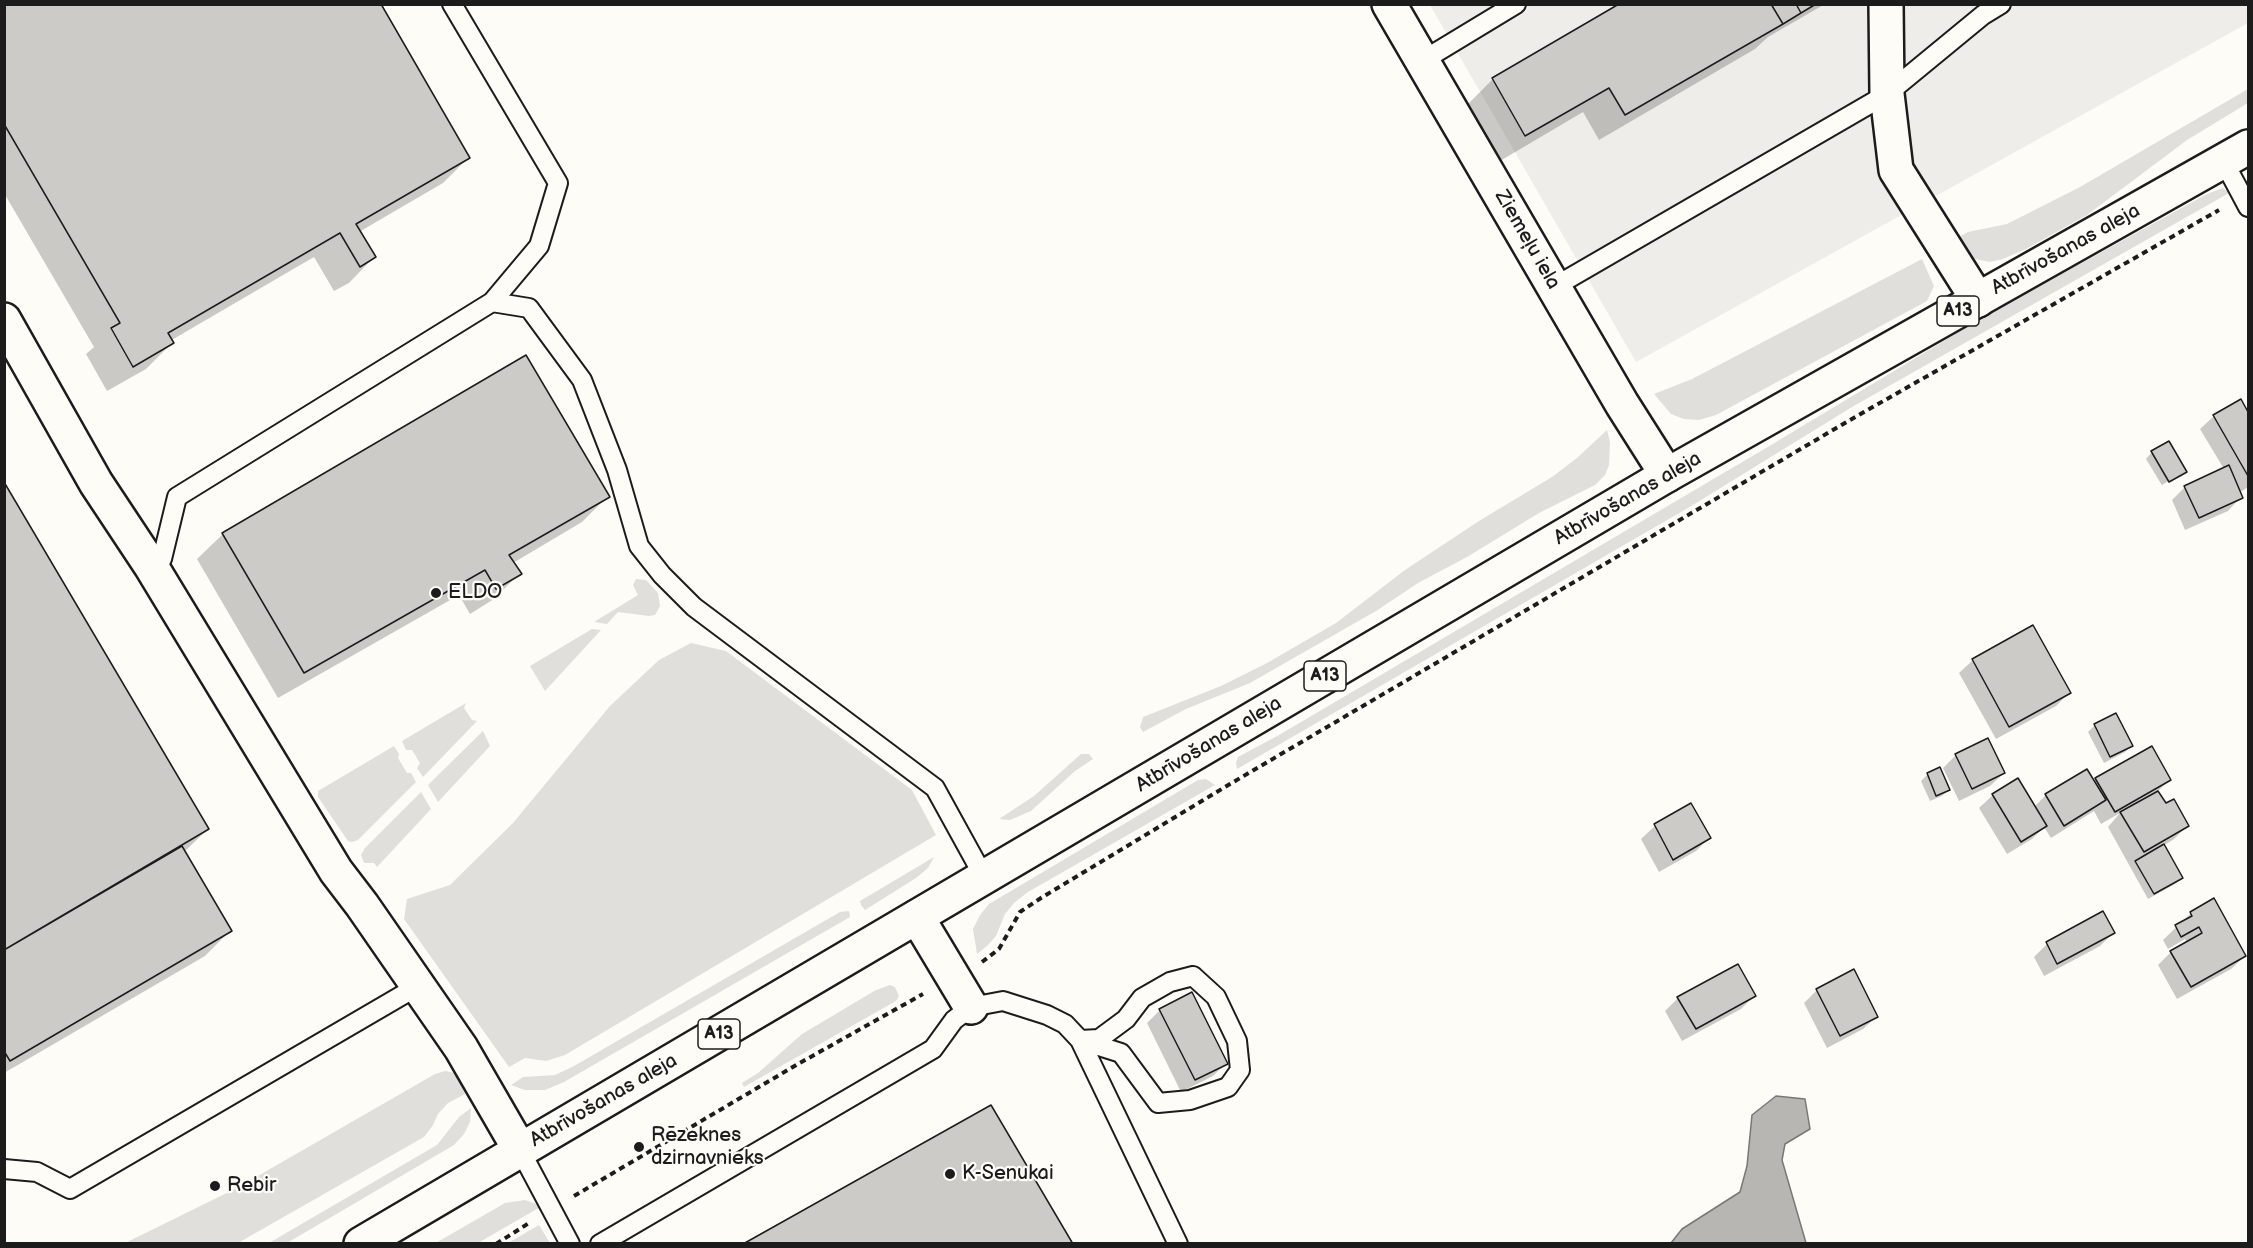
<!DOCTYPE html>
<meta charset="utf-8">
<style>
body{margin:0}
#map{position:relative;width:2253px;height:1248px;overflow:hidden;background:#fdfcf7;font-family:"Balsamiq Sans",sans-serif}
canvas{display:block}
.frame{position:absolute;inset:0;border:6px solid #1c1c1c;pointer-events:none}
</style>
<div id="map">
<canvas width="2253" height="1248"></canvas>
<div class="frame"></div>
</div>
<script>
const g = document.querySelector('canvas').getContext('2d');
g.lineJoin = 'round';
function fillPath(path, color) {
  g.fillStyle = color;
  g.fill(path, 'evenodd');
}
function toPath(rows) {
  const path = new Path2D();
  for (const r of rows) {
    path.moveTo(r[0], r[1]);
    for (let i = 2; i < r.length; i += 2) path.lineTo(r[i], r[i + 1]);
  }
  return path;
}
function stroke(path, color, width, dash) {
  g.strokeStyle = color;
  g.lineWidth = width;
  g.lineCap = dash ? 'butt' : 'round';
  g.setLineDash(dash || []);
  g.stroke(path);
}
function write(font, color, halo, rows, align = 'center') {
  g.font = font + ' "Balsamiq Sans",sans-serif';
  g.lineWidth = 4.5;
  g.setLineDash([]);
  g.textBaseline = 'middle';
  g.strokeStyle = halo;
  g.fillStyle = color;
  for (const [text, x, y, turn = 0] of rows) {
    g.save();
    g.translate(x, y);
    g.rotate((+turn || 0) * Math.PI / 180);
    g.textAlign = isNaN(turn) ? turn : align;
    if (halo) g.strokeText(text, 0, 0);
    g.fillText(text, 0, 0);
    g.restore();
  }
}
fillPath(toPath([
 [2248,4,2248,23,1636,362,1430,5]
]), '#eeede9');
fillPath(toPath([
 [2248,89,2248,103,2187,140,2087,215,2026,249,2003,259,1990,262,1975,259,1965,252,1955,239,1968,232,2007,224,2080,187],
 [2223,188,2229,193,1852,407,1688,508,1237,769,1236,763,1238,757,1279,735,1766,448,1987,315,2207,194],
 [1922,259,1934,286,1927,301,1716,415,1699,420,1684,419,1671,414,1654,394,1692,379],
 [1607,430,1610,442,1609,465,1605,475,1595,485,1539,513,1467,557,1418,583,1376,611,1250,683,1186,709,1143,732,1140,727,1143,717,1221,686,1267,663,1336,623,1405,570,1479,521,1552,477,1577,458],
 [636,579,646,580,658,593,660,606,655,615,649,616,618,612,607,624,594,622,638,595,633,585],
 [592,629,601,630,545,691,530,666],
 [691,643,726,651,912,790,936,835,565,1055,546,1061,525,1058,509,1067,404,919,407,899,450,885,513,823,610,706,659,660],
 [466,703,464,708,472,720,477,721,423,777,417,768,420,763,412,750,406,750,402,741],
 [483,731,490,746,438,802,428,785],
 [394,746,399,754,398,758,407,773,411,773,416,782,358,840,352,842,348,841,318,797,318,791],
 [1081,754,1089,754,1093,759,1075,771,1031,811,1010,820,999,819,1034,796],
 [1206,779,1215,785,1028,892,1014,903,1005,914,996,936,987,946,977,954,973,929,980,915,989,904,1198,780],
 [421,792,431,809,377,867,374,863,364,863,361,855,365,848],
 [934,857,928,868,916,878,865,910,861,905,860,901],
 [849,911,850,917,564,1082,545,1090,525,1090,511,1085,523,1077,555,1075,574,1066,840,912],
 [890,985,895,987,899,996,896,1001,744,1087,742,1083,758,1073,802,1034,876,990],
 [445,1071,455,1073,465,1094,448,1103,438,1114,433,1125,424,1137,238,1243,125,1243,237,1188,435,1074],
 [471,1108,470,1122,464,1134,454,1145,287,1243,269,1243,437,1145,459,1117],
 [525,1200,542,1206,478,1243,434,1244,505,1203],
 [539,1225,550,1243,508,1243]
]), '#e0dfdb');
const water = toPath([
 [1776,1096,1805,1099,1810,1129,1785,1144,1782,1160,1806,1243,1671,1243,1682,1229,1740,1192,1747,1166,1752,1115,1776,1096]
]);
fillPath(water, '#b7b6b2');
stroke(water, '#797876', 1.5);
fillPath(toPath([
 [4,4,468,158,443,183,359,232,374,257,349,283,334,291,314,257,170,341,172,343,146,369,107,391,86,354,94,347,4,193],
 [1622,4,1825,4,1768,37,1755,49,1599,140,1583,112,1500,161,1468,104,1493,79],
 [2240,401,2248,415,2248,487,2239,493,2241,497,2228,511,2185,530,2172,500,2185,487,2224,469,2200,429,2214,416],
 [2152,452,2186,472,2180,477,2180,474,2162,485,2163,487,2146,459],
 [4,485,208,829,184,852,231,930,205,956,4,1073],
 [608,496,582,522,513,563,520,573,494,599,470,614,459,595,278,698,197,559,223,534],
 [2032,627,2069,693,2056,706,1996,739,1959,673,1973,660],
 [2115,715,2131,746,2125,752,2104,763,2088,732,2094,726],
 [1956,755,2004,773,1990,786,1959,801,1943,768],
 [1940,769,1948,790,1942,796,1930,801,1921,781,1927,775],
 [2087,771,2094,782,2096,779,2169,780,2157,792,2165,806,2187,826,2174,839,2163,846,2181,877,2175,884,2148,899,2108,827,2120,813,2101,824,2094,811,2051,838,2044,827,2032,839,2007,854,1979,808,1993,795,2018,780,2034,807,2046,795],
 [1691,805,1709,838,1696,851,1659,872,1641,839,1655,826],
 [2103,913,2113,933,2100,946,2044,976,2034,957,2047,944],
 [2191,913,2245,956,2231,969,2177,999,2158,965,2171,952,2187,943,2185,939,2168,949,2163,940],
 [1817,990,1877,1016,1863,1029,1827,1048,1804,1003],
 [1754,996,1741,1009,1682,1041,1665,1011,1678,998],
 [1160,1010,1226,1063,1213,1076,1181,1092,1147,1023]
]), '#0003');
const building = toPath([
 [4,4,381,4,470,158,356,224,376,257,360,267,340,233,168,333,174,343,133,367,111,328,120,323,4,124,4,4],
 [1619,4,1771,4,1783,24,1625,115,1609,88,1525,136,1492,78,1619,4],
 [1771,4,1796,4,1801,13,1783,24,1771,4],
 [1796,4,1816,4,1801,13,1796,4],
 [526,355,610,497,509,555,522,574,496,589,485,570,304,673,222,533,526,355],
 [2241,399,2248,412,2248,476,2213,415,2241,399],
 [2169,441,2187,472,2169,482,2151,451,2169,441],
 [2229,465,2243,498,2199,518,2184,486,2229,465],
 [4,482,209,829,4,950,4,482],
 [2033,625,2071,693,2009,727,1972,659,2033,625],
 [2116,713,2133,746,2110,757,2094,724,2116,713],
 [1988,738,2005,773,1972,789,1955,754,1988,738],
 [2152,746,2171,780,2115,812,2095,778,2152,746],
 [1940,767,1950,790,1936,796,1927,773,1940,767],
 [2087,769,2106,800,2064,826,2045,794,2087,769],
 [2018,778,2047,826,2021,842,1992,794,2018,778],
 [2158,791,2166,803,2174,799,2189,826,2144,852,2120,812,2158,791],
 [1691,803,1711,838,1673,860,1654,824,1691,803],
 [2164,844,2183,878,2154,894,2135,861,2164,844],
 [182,846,232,931,10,1061,4,1051,4,950,182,846],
 [2214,898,2246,956,2191,987,2170,951,2202,933,2199,927,2181,937,2175,925,2192,916,2190,912,2214,898],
 [2103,911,2115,933,2057,964,2046,942,2103,911],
 [1738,964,1756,996,1696,1029,1677,997,1738,964],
 [1854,969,1878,1017,1840,1036,1816,989,1854,969],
 [1192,992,1228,1064,1195,1080,1159,1009,1192,992],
 [991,1105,1073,1244,743,1244,991,1105]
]);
fillPath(building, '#cccbc8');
stroke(building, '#1c1c1c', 1.5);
const lane = toPath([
 [452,4,558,183,539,246,492,302],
 [1422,61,1516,4],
 [2224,162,2248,207],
 [1554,287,1887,94,1983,15,2001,4],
 [151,566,162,559,177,497,492,302,529,308,582,380,617,470,639,546,662,575,694,607,935,788,984,877],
 [1193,976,1216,997,1237,1041,1240,1070,1228,1087,1190,1100,1158,1103,1121,1053,1080,1040,1099,1039,1126,1019,1142,998,1170,982,1193,976],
 [520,1150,570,1244],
 [4,1169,37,1172,70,1189,418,986],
 [600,1244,933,1049,954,1020,971,1007,1003,1001,1047,1015,1065,1024,1080,1040,1178,1244]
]);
const street = toPath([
 [1389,4,1622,404,1667,475],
 [1886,4,1887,94,1896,170,1978,300],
 [4,320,96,483,151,566,336,871,362,905,461,1048,520,1150],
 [917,917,971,1007]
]);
const primary = toPath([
 [361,1244,1667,475,2248,147]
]);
stroke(lane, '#1c1c1c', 22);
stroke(street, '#1c1c1c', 38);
stroke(primary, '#1c1c1c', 38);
stroke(toPath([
 [982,962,999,949,1020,912,1041,898,1230,784,1850,420,2219,210],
 [574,1196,798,1064,923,994],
 [496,1244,529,1223]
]), '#1c1c1c', 4, [6, 4.5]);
stroke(lane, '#fdfcf7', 18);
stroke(street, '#fdfcf7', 33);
stroke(primary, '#fdfcf7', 33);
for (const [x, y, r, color] of [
 [436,593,6,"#1c1c1c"],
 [639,1147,6,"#1c1c1c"],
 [950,1174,6,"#1c1c1c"],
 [215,1186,6,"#1c1c1c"]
]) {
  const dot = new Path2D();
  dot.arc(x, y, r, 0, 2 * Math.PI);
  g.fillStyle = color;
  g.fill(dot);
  stroke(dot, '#fdfcf7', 2);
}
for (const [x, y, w] of [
 [1958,311,42],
 [1325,676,42],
 [719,1034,42]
]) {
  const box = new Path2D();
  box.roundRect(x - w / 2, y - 15, w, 30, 4.5);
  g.fillStyle = '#fdfcf7';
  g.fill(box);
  stroke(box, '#1c1c1c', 1.5);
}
write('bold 18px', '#1c1c1c', null, [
 ["A13",1958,311],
 ["A13",1325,676],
 ["A13",719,1034]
]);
write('20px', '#1c1c1c', '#fdfcf7', [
 ["Ziemeļu iela",1527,240,60],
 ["Atbrīvošanas aleja",2066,250,-29],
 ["Atbrīvošanas aleja",1628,499,-30],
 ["Atbrīvošanas aleja",1209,745,-31],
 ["Atbrīvošanas aleja",604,1101,-30]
]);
write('20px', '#1c1c1c', '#fdfcf7', [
 ["ELDO",448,593],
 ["Rēzeknes",651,1136],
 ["dzirnavnieks",651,1159],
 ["K-Senukai",962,1174],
 ["Rebir",227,1186]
], 'left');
</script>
